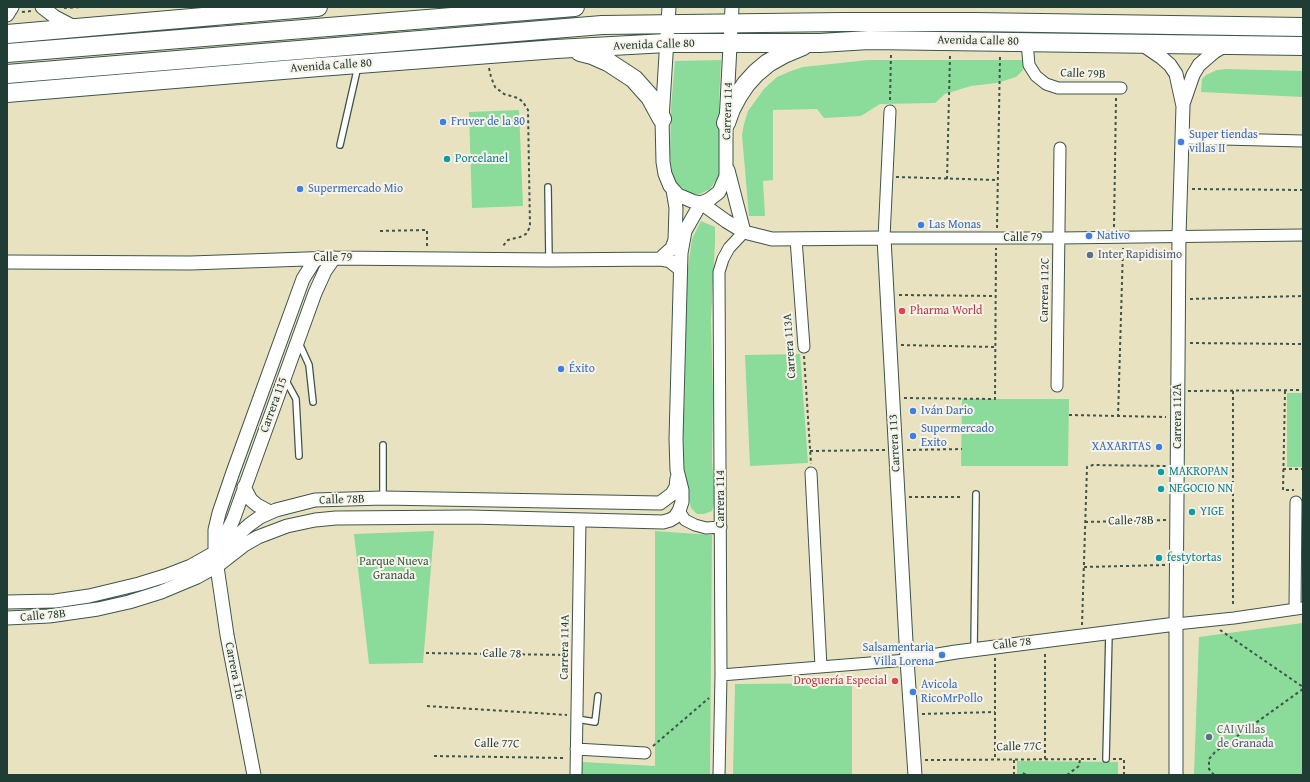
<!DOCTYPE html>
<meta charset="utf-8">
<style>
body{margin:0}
#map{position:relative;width:1310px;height:782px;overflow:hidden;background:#e9e2c1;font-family:"Gentium Book Plus",serif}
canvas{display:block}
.frame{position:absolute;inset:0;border:8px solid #1f3d34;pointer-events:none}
</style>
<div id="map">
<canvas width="1310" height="782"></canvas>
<div class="frame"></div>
</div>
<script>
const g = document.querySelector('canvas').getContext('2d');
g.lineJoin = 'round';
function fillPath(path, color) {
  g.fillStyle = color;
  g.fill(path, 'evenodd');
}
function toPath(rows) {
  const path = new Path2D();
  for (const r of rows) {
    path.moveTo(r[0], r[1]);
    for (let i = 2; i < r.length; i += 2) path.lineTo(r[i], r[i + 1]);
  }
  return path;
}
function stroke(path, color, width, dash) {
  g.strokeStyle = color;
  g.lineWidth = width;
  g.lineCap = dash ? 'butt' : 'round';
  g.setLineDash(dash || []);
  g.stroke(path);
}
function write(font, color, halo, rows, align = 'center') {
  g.font = font + ' "Gentium Book Plus",serif';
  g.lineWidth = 4;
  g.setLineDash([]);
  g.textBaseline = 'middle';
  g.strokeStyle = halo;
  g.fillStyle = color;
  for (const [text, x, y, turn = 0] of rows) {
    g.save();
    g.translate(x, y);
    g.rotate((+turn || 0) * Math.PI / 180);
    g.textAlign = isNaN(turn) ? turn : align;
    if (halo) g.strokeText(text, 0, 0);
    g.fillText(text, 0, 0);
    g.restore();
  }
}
fillPath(toPath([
 [721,60,719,101,720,163,719,176,710,189,700,194,690,194,676,183,672,174,670,155,671,108,675,61],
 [868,60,1023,60,1023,70,1016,77,997,83,971,86,945,94,935,103,880,104,861,116,824,118,817,109,773,110,773,180,763,181,765,216,749,216,742,135,744,124,748,111,764,89,777,77,791,71,803,67],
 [1226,69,1303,71,1303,97,1201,92,1202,79,1206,75,1217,70],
 [519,110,523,206,472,208,469,112],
 [701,221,715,227,715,242,711,320,713,396,712,461,715,499,712,511,704,514,697,514,691,508,689,499,684,466,683,430,685,391,686,283,692,239],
 [800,354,808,463,750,466,745,355],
 [1287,393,1303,393,1303,467,1287,467],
 [962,399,1069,399,1068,466,961,466],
 [434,531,423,663,369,664,354,534],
 [655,531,712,535,710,775,582,775,582,762,655,766],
 [1303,623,1303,775,1194,775,1199,637],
 [852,683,852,775,733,775,735,684],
 [1017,761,1118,762,1118,775,1017,775]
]), '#8bdb9a');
const service = toPath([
 [340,145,358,66],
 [548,187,549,260],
 [299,343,309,365,313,402],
 [285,379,296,399,299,456],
 [383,498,383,445],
 [974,649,976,494],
 [577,719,595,722,598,696],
 [1106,759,1109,633]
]);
const minor = toPath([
 [1027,42,1029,65,1036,76,1046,84,1058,88,1121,88],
 [890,111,884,238,1059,238,1303,235],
 [1183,138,1303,141],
 [796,239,804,347],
 [1057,386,1060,148],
 [811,473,821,667],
 [679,511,685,520,695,525,706,528,721,527],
 [1295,609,1296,502],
 [1176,624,1234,618,1303,608],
 [721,675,907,660],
 [576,749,645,753],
 [576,775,580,520],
 [719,775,721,675,719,272,723,259,729,248,744,232]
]);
const tertiary = toPath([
 [42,7,55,17,76,28],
 [669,7,662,119,663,162,665,174,670,186,678,195,692,201,701,203,710,199,719,192,726,176,726,123,732,7],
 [7,15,12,7],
 [1140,43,1162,58,1170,65,1176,74,1183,106,1179,236,1176,624,1176,775],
 [1183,104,1193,75,1199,65,1214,52,1226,45],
 [728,170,744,232],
 [701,203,726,221,744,232,772,239,884,238,907,660,915,775],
 [660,259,672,248,675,240,676,208,673,190],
 [7,262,191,263,334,258,549,260,660,259,670,261,679,268],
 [244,487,251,500,257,505,270,512],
 [220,546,233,520,315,293,325,271,334,258],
 [7,602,55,601,89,596,139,584,165,576,191,566,223,548,249,525,260,517,276,510,315,500,383,498,660,503,672,494,676,487,677,478],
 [7,618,49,616,98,609,129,602,161,592,197,577,217,566,244,545,258,537,287,526,315,520,336,518,470,517,663,522,670,520,675,517,679,511,682,502,682,490,677,470,676,439,681,253,685,231,701,203],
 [907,660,956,652,1176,624],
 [254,775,227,635,215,553,215,530,219,513,233,472,303,279,313,263,318,258]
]);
const trunk = toPath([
 [7,34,318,7],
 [580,52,592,55,608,62,634,79,650,97,662,119],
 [7,53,575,7],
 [7,74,602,25,843,22,975,22,1303,27],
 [7,93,319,67,556,49,667,43,820,43,869,40,1303,46],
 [726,123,731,109,738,96,746,84,756,73,768,63,784,54,803,46]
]);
stroke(service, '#3d5649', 8);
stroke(minor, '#3d5649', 13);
stroke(tertiary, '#3d5649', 15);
stroke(trunk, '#3d5649', 20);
stroke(toPath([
 [64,8,82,7],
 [22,12,32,11],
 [489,68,491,77,495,87,504,94,518,98,523,102,528,110,530,227,526,234,520,237,508,240,502,247],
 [890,100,891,54],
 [896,177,998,180],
 [947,179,950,56],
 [1192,189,1303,190],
 [1114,227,1116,98],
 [997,228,1000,56],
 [380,231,427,230,427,248],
 [899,295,996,296],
 [1190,299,1303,296],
 [1190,343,1303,344],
 [901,345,995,347],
 [804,356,811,464],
 [1188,391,1303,390],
 [1233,391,1233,607],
 [1285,391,1283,490,1294,490],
 [904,398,995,399,996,248],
 [1069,415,1166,417],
 [1118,417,1123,248],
 [907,450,962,449],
 [810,451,885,450],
 [1283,469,1303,469],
 [909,497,960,497],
 [1085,522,1166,520],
 [1084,567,1165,565],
 [1082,625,1087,467,1093,465,1166,466],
 [1220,630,1303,687],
 [426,653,567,655],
 [995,658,995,760],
 [427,706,567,715],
 [922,714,995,712],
 [653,746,709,698],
 [434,756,565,758],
 [1045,759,1045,652],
 [1113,759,1124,759,1124,775],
 [925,760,1099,759],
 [1023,773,1026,775],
 [1014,775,1014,760],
 [1067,775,1079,766,1080,759],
 [1214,775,1209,769,1209,759,1215,752,1303,689]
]), '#3d5649', 2, [3, 3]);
stroke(service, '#fff', 5.5);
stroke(minor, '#fff', 11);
stroke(tertiary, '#fff', 13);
stroke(trunk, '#fff', 18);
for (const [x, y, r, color] of [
 [443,122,4,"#3f7fe0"],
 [1181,142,4,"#3f7fe0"],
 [447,159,4,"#0f9aa8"],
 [300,189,4,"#3f7fe0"],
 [921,225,4,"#3f7fe0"],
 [1089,236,4,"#3f7fe0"],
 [1090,255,4,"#5c6f8a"],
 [902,311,4,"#e0444e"],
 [561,369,4,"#3f7fe0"],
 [913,411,4,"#3f7fe0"],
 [913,436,4,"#3f7fe0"],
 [1159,447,4,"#3f7fe0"],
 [1161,472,4,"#0f9aa8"],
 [1161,489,4,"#0f9aa8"],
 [1192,512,4,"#0f9aa8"],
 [1159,558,4,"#0f9aa8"],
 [942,655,4,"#3f7fe0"],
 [895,681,4,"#e0444e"],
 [913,692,4,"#3f7fe0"],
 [1209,737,4,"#5c6f8a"]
]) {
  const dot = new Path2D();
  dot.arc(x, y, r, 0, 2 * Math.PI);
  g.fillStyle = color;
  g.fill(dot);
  stroke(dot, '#f7f3e8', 1.5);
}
write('12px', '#1f3d34', '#f7f3e8', [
 ["Avenida Calle 80",978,41,1],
 ["Avenida Calle 80",654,45,-2],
 ["Avenida Calle 80",331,66,-4],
 ["Calle 79B",1083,74,2],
 ["Carrera 114",728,111,-88],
 ["Calle 79",1023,238],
 ["Calle 79",333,258],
 ["Carrera 112C",1045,290,-89],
 ["Carrera 113A",790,346,-94],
 ["Carrera 115",274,405,-70],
 ["Carrera 112A",1178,416,-90],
 ["Carrera 113",895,443,-93],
 ["Carrera 114",721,499,-90],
 ["Calle 78B",342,500,-2],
 ["Calle 78B",1131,521,-1],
 ["Calle 78B",43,616,-5],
 ["Calle 78",1012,644,-7],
 ["Carrera 114A",565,647,-89],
 ["Calle 78",502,654,1],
 ["Carrera 116",234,671,79],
 ["Calle 77C",497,744,1],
 ["Calle 77C",1019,747,-1]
]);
write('12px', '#366cbe', '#f7f3e8', [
 ["Fruver de la 80",451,122],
 ["Super tiendas",1189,135],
 ["villas II",1189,149],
 ["Supermercado Mio",308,189],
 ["Las Monas",929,225],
 ["Nativo",1097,236],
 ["Éxito",569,369],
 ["Iván Dario",921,411],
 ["Supermercado",921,429],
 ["Exito",921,443],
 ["XAXARITAS",1151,447,"right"],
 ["Salsamentaria",934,648,"right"],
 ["Villa Lorena",934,662,"right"],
 ["Avicola",921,685],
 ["RicoMrPollo",921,699]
], 'left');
write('12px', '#0d838f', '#f7f3e8', [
 ["Porcelanel",455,159],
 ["MAKROPAN",1169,472],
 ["NEGOCIO NN",1169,489],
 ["YIGE",1200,512],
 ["festytortas",1167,558]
], 'left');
write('12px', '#4e5e75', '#f7f3e8', [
 ["Inter Rapidisimo",1098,255],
 ["CAI Villas",1217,730],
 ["de Granada",1217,744]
], 'left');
write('12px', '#be3a42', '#f7f3e8', [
 ["Pharma World",910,311],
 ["Droguería Especial",887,681,"right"]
], 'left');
write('12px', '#355d48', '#f7f3e8', [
 ["Parque Nueva",394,562],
 ["Granada",394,576]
]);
</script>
